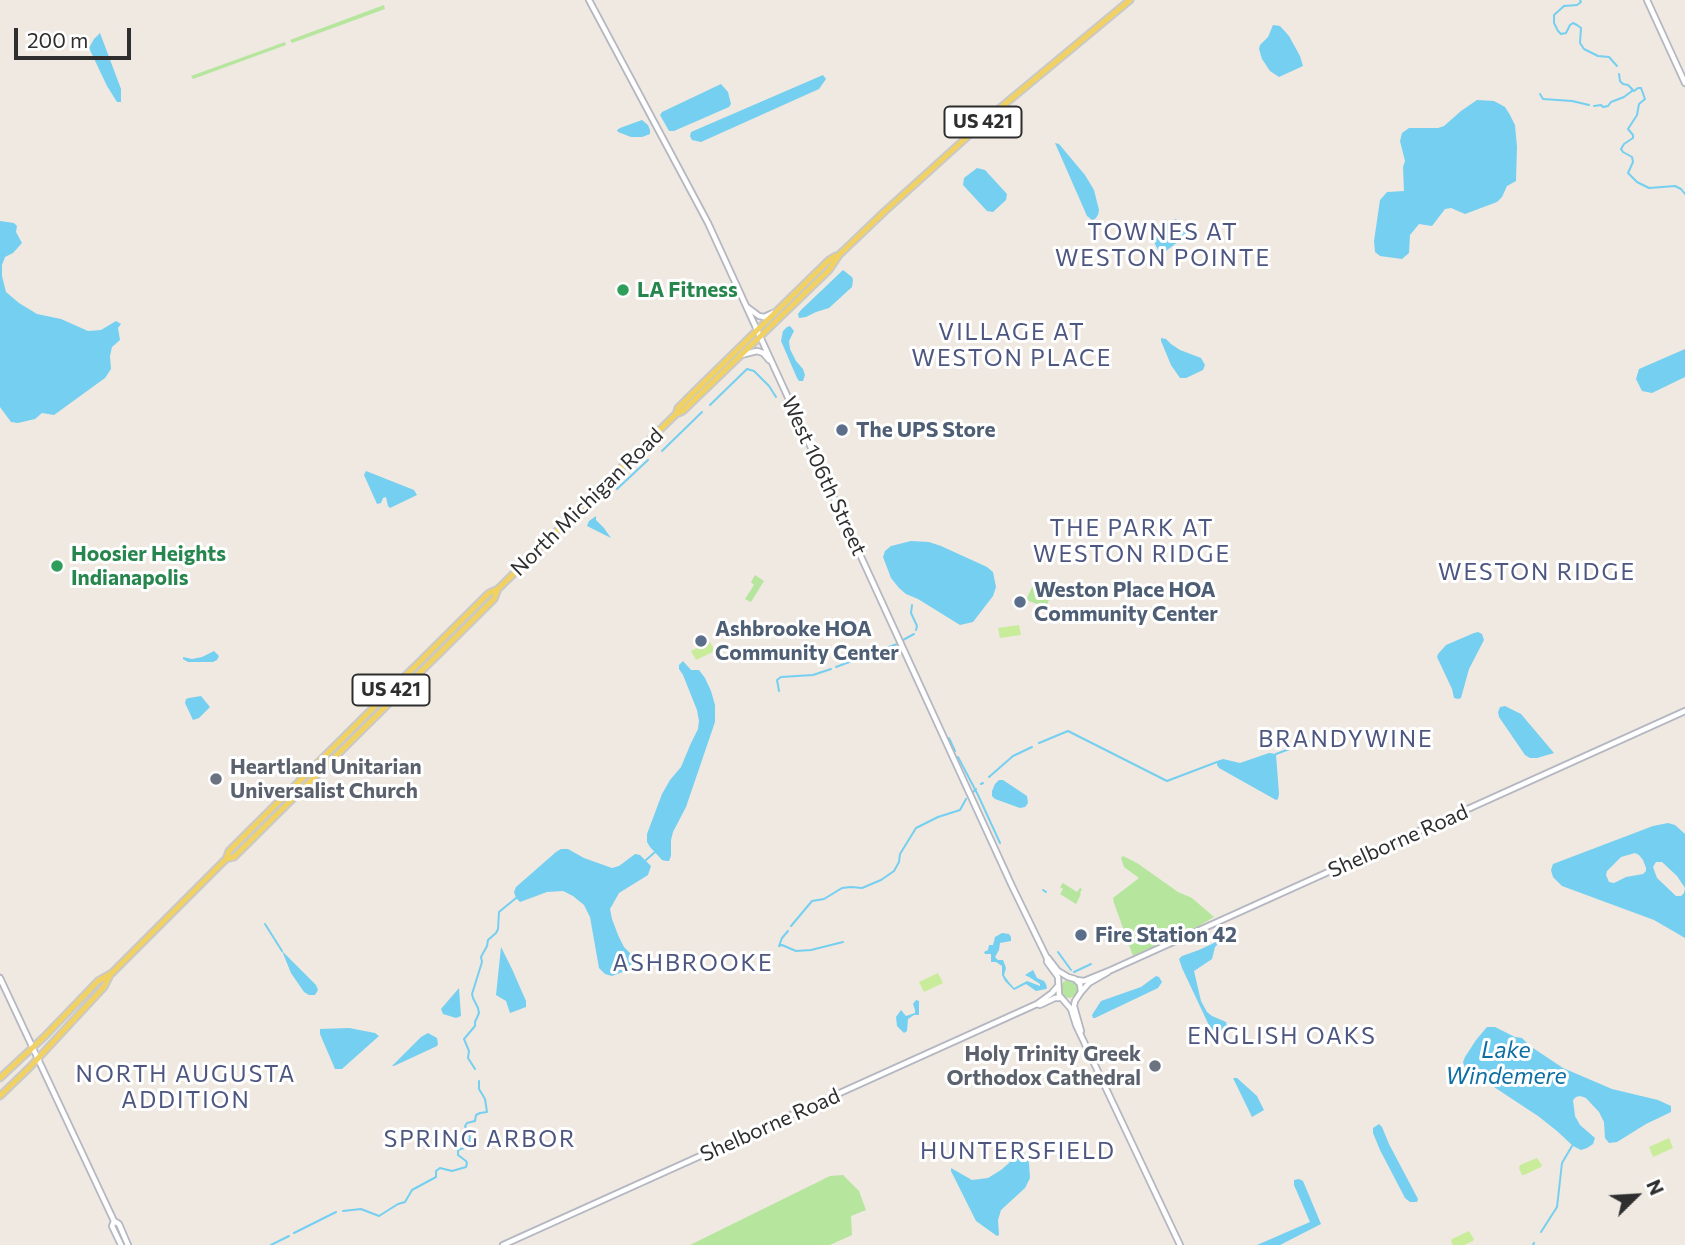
<!DOCTYPE html>
<style>
body{margin:0}
#map{position:relative;width:1685px;height:1245px;overflow:hidden;background:#efe9e1;font-family:Commissioner,sans-serif}
canvas{display:block}
.north{position:absolute;left:1601px;top:1161px;width:70px;height:70px;-webkit-text-stroke:5px #fff;paint-order:stroke;rotate:66deg;font-size:19px;font-weight:700;line-height:28px;text-align:center;color:#2e2e2e}
.north::after{content:'';display:block;margin:auto;width:24px;height:32px;background:#2e2e2e;clip-path:polygon(50% 0,100% 100%,50% 72%,0 100%)}
.scale{position:absolute;left:14px;top:28px;width:117px;height:32px;box-sizing:border-box;border:4px solid #2e2e2e;border-top:0;padding-left:9px;font-size:21px;line-height:24px;white-space:nowrap;color:#2e2e2e;-webkit-text-stroke:5px #fff;paint-order:stroke}
</style>
<div id="map">
<canvas width="1685" height="1245"></canvas>
<div class="north">N</div>
<div class="scale">200 m</div>
</div>
<script>
const g = document.querySelector('canvas').getContext('2d');
g.lineJoin = 'round';
function fillPath(path, color) {
  g.fillStyle = color;
  g.fill(path, 'evenodd');
}
function toPath(rows) {
  const path = new Path2D();
  for (const r of rows) {
    if (r.length === 3) {
      path.moveTo(r[0] + r[2], r[1]);
      path.arc(r[0], r[1], r[2], 0, 2 * Math.PI);
      continue;
    }
    path.moveTo(r[0], r[1]);
    for (let i = 2; i < r.length; i += 2) path.lineTo(r[i], r[i + 1]);
  }
  return path;
}
function stroke(path, color, width, dash) {
  g.strokeStyle = color;
  g.lineWidth = width;
  g.lineCap = dash ? 'butt' : 'round';
  g.setLineDash(dash || []);
  g.stroke(path);
}
function write(font, color, halo, rows, align = 'center') {
  g.font = font + ' Commissioner,sans-serif';
  g.lineWidth = 6;
  g.setLineDash([]);
  g.textBaseline = 'middle';
  g.strokeStyle = halo;
  g.fillStyle = color;
  for (const [text, x, y, turn = 0] of rows) {
    g.save();
    g.translate(x, y);
    g.rotate((+turn || 0) * Math.PI / 180);
    g.textAlign = isNaN(turn) ? turn : align;
    if (halo) g.strokeText(text, 0, 0);
    g.fillText(text, 0, 0);
    g.restore();
  }
}
fillPath(toPath([
 [384,5,385,9,292,43,290,40],
 [285,42,286,45,193,79,191,76],
 [755,575,764,581,751,602,745,599,754,585,751,582],
 [1036,579,1053,588,1047,605,1043,606,1026,600],
 [1123,856,1137,863,1178,892,1192,898,1214,917,1199,926,1133,956,1114,903,1113,898,1139,878,1124,867,1121,858],
 [1063,883,1077,892,1080,888,1082,889,1080,893,1081,894,1076,904,1060,894,1063,889,1060,887],
 [1069,989,9],
 [843,1175,859,1191,866,1210,851,1216,852,1235,830,1245,690,1245,830,1176]
]), '#b6e59e');
fillPath(toPath([
 [1019,625,1021,635,1000,638,998,628],
 [710,642,715,651,696,660,691,651],
 [938,973,943,983,924,992,919,982],
 [1669,1138,1673,1148,1653,1157,1649,1147],
 [1537,1158,1542,1165,1541,1167,1524,1175,1522,1175,1519,1168,1520,1165],
 [1469,1231,1474,1239,1473,1241,1464,1245,1453,1245,1451,1241,1452,1239]
]), '#c9ec9a');
fillPath(toPath([
 [1273,25,1280,26,1289,36,1300,56,1303,66,1279,77,1270,71,1262,59,1259,49,1260,45,1268,37],
 [100,33,121,89,121,102,117,102,107,86,89,48,94,39],
 [823,75,826,79,819,89,701,142,692,140,690,136,691,132],
 [721,84,728,92,731,104,729,107,674,131,669,131,660,115,662,112],
 [1477,100,1494,101,1505,107,1510,115,1515,125,1517,147,1516,181,1507,186,1502,197,1497,202,1465,214,1451,208,1445,209,1432,226,1419,224,1410,235,1409,253,1402,259,1380,256,1375,252,1374,241,1380,200,1387,192,1404,191,1403,167,1405,161,1400,141,1402,133,1409,128,1438,128,1444,126,1461,111],
 [642,120,648,125,650,130,650,134,642,137,631,137,618,132,617,130,620,128],
 [1055,143,1059,144,1085,175,1094,190,1099,210,1098,215,1095,219,1092,220,1087,216],
 [977,168,985,170,1007,194,1006,200,993,212,987,211,963,185,964,178],
 [1176,219,1181,226,1191,223,1194,224,1196,233,1175,244,1166,251,1159,252,1150,234,1151,231,1153,228],
 [0,221,14,223,17,226,16,232,22,243,13,253,5,257,2,265,2,276,6,292,19,303,37,314,61,319,88,331,101,330,116,321,121,324,118,328,120,340,112,347,110,356,111,369,105,378,54,415,42,413,35,419,18,423,11,422,0,407],
 [843,270,852,277,853,280,852,287,829,308,816,312,806,317,799,318,798,314,801,310],
 [790,326,794,331,789,341,790,349,796,361,803,369,805,375,803,381,799,381,797,378,781,341,783,331,787,327],
 [1161,338,1166,339,1171,344,1180,350,1201,358,1205,365,1203,370,1186,378,1180,378,1171,365,1161,341],
 [1685,349,1685,377,1652,393,1642,391,1636,379,1639,369],
 [366,471,414,490,417,495,390,508,388,506,386,497,383,498,381,503,377,504,364,475],
 [596,516,596,520,604,528,611,538,587,526,589,521],
 [911,541,929,542,941,546,987,567,993,572,996,587,993,596,973,622,960,625,918,599,906,594,899,588,891,578,883,557,885,551,891,546],
 [1478,632,1482,634,1484,640,1469,669,1461,698,1458,699,1454,698,1452,689,1437,657,1438,654,1446,645,1474,633],
 [214,651,219,656,217,660,213,662,188,662,183,659,183,657,192,659,202,657],
 [683,661,691,670,699,670,705,678,711,691,715,705,715,722,686,807,673,832,671,840,671,856,669,861,666,861,662,860,650,847,647,842,647,834,662,794,670,780,681,767,691,743,698,729,699,721,697,710,683,675,679,669,679,665],
 [201,696,210,707,199,718,193,720,185,703,186,699,189,698],
 [1505,706,1521,714,1554,753,1537,758,1530,758,1525,755,1499,717,1498,712,1500,707],
 [1269,753,1276,754,1279,794,1278,799,1276,800,1219,768,1217,765,1217,761,1223,759,1240,763],
 [999,780,1003,780,1027,796,1028,803,1025,807,1020,808,995,799,992,796,992,791,995,784],
 [1668,823,1675,825,1685,834,1685,888,1677,876,1662,862,1656,862,1653,867,1657,878,1676,896,1681,896,1684,893,1685,888,1685,938,1654,920,1562,886,1553,877,1551,870,1553,864,1653,826],
 [1635,853,1639,855,1643,860,1646,868,1646,871,1643,874,1626,877,1614,883,1609,882,1606,875,1607,871,1621,857],
 [561,849,568,849,584,858,612,868,619,866,635,854,640,855,651,866,648,875,619,893,610,909,612,919,618,935,624,947,633,956,635,964,633,968,612,976,605,974,599,968,590,917,584,905,573,896,563,891,547,892,520,902,516,898,514,892,516,887,556,852],
 [1002,933,1009,934,1011,937,1011,941,1000,943,999,950,995,957,998,960,1003,960,1006,968,1004,975,1008,981,1014,988,1027,981,1040,986,1040,984,1029,977,1025,975,1033,970,1037,978,1044,981,1046,984,1047,988,1046,989,1036,991,1026,984,1014,990,1005,981,1002,975,1002,966,996,962,991,962,991,954,985,954,984,952,988,950,989,945,993,945,995,937],
 [1216,942,1218,942,1218,944,1215,947,1212,959,1194,971,1201,1001,1207,1012,1212,1016,1226,1022,1227,1026,1220,1038,1213,1034,1182,968,1179,959,1182,956,1199,950],
 [501,947,512,969,526,1001,526,1007,510,1013,506,1001,496,995],
 [282,951,316,985,318,990,315,995,309,995,304,992,291,973],
 [1156,976,1159,977,1162,982,1158,988,1095,1018,1093,1018,1092,1015,1101,1001,1141,987],
 [459,988,461,1016,456,1018,443,1014,441,1009],
 [916,1000,919,1001,919,1015,914,1015,908,1019,907,1031,904,1033,897,1026,896,1017,901,1010,906,1016,915,1013,915,1010,913,1004],
 [1487,1027,1495,1027,1515,1037,1522,1038,1530,1046,1563,1068,1612,1089,1658,1100,1671,1106,1671,1112,1646,1124,1617,1142,1609,1143,1605,1138,1604,1122,1599,1112,1586,1098,1580,1096,1576,1097,1573,1100,1575,1116,1580,1125,1595,1138,1593,1144,1587,1148,1581,1150,1573,1146,1557,1131,1538,1116,1491,1085,1467,1074,1463,1062,1465,1057,1476,1040],
 [349,1028,375,1033,379,1036,342,1069,335,1069,320,1034,320,1029],
 [428,1033,437,1038,438,1044,437,1046,394,1066,392,1066,421,1037],
 [1233,1078,1237,1078,1257,1096,1264,1110,1252,1117],
 [1379,1124,1382,1127,1389,1144,1418,1199,1417,1202,1410,1202,1405,1198,1380,1150,1373,1133,1373,1128],
 [1015,1142,1021,1146,1029,1163,1030,1178,1025,1188,1001,1210,998,1220,999,1235,997,1236,976,1221,951,1171,951,1168,972,1180,988,1178,1001,1170,1009,1163,1013,1157],
 [1299,1179,1303,1181,1321,1224,1280,1245,1257,1245,1310,1222,1294,1185,1294,1180]
]), '#75cff0');
stroke(toPath([
 [1580,0,1581,2,1577,5,1564,6,1554,15,1554,23,1558,31,1561,34,1566,33,1570,25,1573,23,1577,25,1581,28,1580,43,1584,49,1598,56,1609,57,1617,66],
 [1619,74,1620,81,1623,84,1628,85,1634,91,1638,88,1641,88,1645,99,1639,104,1637,115,1628,129,1633,135,1633,138,1624,144,1621,149,1623,152,1632,157,1633,162,1628,173,1637,182,1649,188,1675,186,1681,189,1685,194],
 [1540,94,1543,99,1572,101,1589,105],
 [1594,106,1601,105,1603,107,1608,106,1611,102,1624,97,1632,91,1632,90],
 [710,405,747,369,754,371,769,386,776,397],
 [662,451,702,412],
 [617,489,648,460],
 [912,605,911,613,917,626,916,630],
 [903,640,914,634],
 [836,667,897,644],
 [779,691,777,680,781,677,813,675,831,669],
 [949,738,955,751],
 [1039,743,1068,731,1167,781,1217,762],
 [1276,754,1313,740],
 [958,757,978,795,1000,843],
 [989,777,1013,756,1032,747],
 [981,784,983,783],
 [973,792,976,789],
 [646,860,655,852],
 [1043,890,1046,892],
 [265,924,282,951],
 [791,926,812,901,824,899,842,888,851,887,862,888,881,880,894,871,899,862,900,854,916,828,938,817,960,810,966,799],
 [788,931,782,938,779,946,782,945,796,951,811,950,843,942],
 [1058,952,1071,970],
 [1074,972,1091,964],
 [475,1069,468,1058,469,1051,464,1039,475,1026,475,1022,479,1013,478,1008,473,998,472,994,482,962,481,957,487,946,488,940,496,933,498,929,499,912,516,898],
 [343,1211,361,1209,379,1216,398,1204,405,1202,412,1190,436,1177,436,1171,440,1168,452,1171,466,1167,467,1163,466,1161,458,1155,458,1150,467,1147,469,1144,470,1137,465,1126,467,1123,475,1121,476,1115,480,1113,487,1112,485,1099,479,1089,479,1081],
 [1541,1232,1557,1207,1562,1163,1572,1146],
 [294,1233,336,1212],
 [271,1245,289,1236],
 [1533,1245,1534,1243]
]), '#75cff0', 2);
const secondary = toPath([
 [589,0,708,223,1012,886,1047,958,1047,962,1058,977,1059,995,1071,1009,1076,1025,1180,1245],
 [1647,0,1685,83],
 [747,307,759,316,764,317,773,313],
 [741,355,757,351,763,353,769,360],
 [1048,958,1058,971,1068,977,1075,979,1080,984,1081,992,1075,1001,1074,1006,1081,1031],
 [0,978,114,1221,119,1224,128,1245],
 [1077,980,1084,981,1111,970,1685,711],
 [1081,992,1089,983,1108,972],
 [1037,1004,1052,993,1057,987],
 [114,1221,112,1226,121,1245],
 [503,1245,1037,1004,1040,1005,1055,998,1061,998]
]);
const primary = toPath([
 [676,414,678,408,696,390,829,260,836,256],
 [226,859,229,851,489,593,498,589,676,414,683,411,829,270,839,255,884,212,988,118,1130,0],
 [0,1078,44,1037,98,981,112,973,226,859,234,857,494,599,498,589],
 [0,1096,30,1067,104,987,110,975]
]);
stroke(secondary, '#b4b7c1', 8);
stroke(primary, '#c9c9c9', 9);
stroke(secondary, '#fff', 4.5);
stroke(primary, '#f2d163', 5);
for (const [x, y, r, color] of [
 [623,290,7,"#2e9e5b"],
 [842,430,7,"#5c6f8a"],
 [57,566,7,"#2e9e5b"],
 [1020,602,7,"#5c6f8a"],
 [701,641,7,"#5c6f8a"],
 [216,779,7,"#6b7280"],
 [1081,935,7,"#5c6f8a"],
 [1155,1066,7,"#6b7280"]
]) {
  const dot = new Path2D();
  dot.arc(x, y, r, 0, 2 * Math.PI);
  g.fillStyle = color;
  g.fill(dot);
  stroke(dot, '#fff', 2.5);
}
for (const [x, y, w] of [
 [983,122,77],
 [391,690,77]
]) {
  const box = new Path2D();
  box.roundRect(x - w / 2, y - 15.5, w, 31, 5);
  g.fillStyle = '#fff';
  g.fill(box);
  stroke(box, '#2e2e2e', 2);
}
write('bold 19px', '#2e2e2e', null, [
 ["US 421",983,122],
 ["US 421",391,690]
]);
write('bold 21px', '#27864d', '#fff', [
 ["LA Fitness",637,290],
 ["Hoosier Heights",71,554],
 ["Indianapolis",71,578]
], 'left');
write('bold 21px', '#4e5e75', '#fff', [
 ["The UPS Store",856,430],
 ["Weston Place HOA",1034,590],
 ["Community Center",1034,614],
 ["Ashbrooke HOA",715,629],
 ["Community Center",715,653],
 ["Fire Station 42",1095,935]
], 'left');
write('21px', '#2e2e2e', '#fff', [
 ["West 106th Street",824,476,65],
 ["North Michigan Road",587,502,-44],
 ["Shelborne Road",1398,841,-24],
 ["Shelborne Road",770,1125,-24]
]);
write('bold 21px', '#5b616d', '#fff', [
 ["Heartland Unitarian",230,767],
 ["Universalist Church",230,791],
 ["Holy Trinity Greek",1141,1054,"right"],
 ["Orthodox Cathedral",1141,1078,"right"]
], 'left');
g.letterSpacing = '2px';
write('23px', '#4d5680', '#fff', [
 ["TOWNES AT",1163,232],
 ["WESTON POINTE",1163,258],
 ["VILLAGE AT",1012,332],
 ["WESTON PLACE",1012,358],
 ["THE PARK AT",1132,528],
 ["WESTON RIDGE",1132,554],
 ["WESTON RIDGE",1537,572],
 ["BRANDYWINE",1346,739],
 ["ASHBROOKE",693,963],
 ["ENGLISH OAKS",1282,1036],
 ["NORTH AUGUSTA",186,1074],
 ["ADDITION",186,1100],
 ["SPRING ARBOR",480,1139],
 ["HUNTERSFIELD",1018,1151]
]);
g.letterSpacing = '0px';
write('italic 23px', '#0d6fa3', '#fff', [
 ["Lake",1506,1050],
 ["Windemere",1506,1076]
]);
</script>
